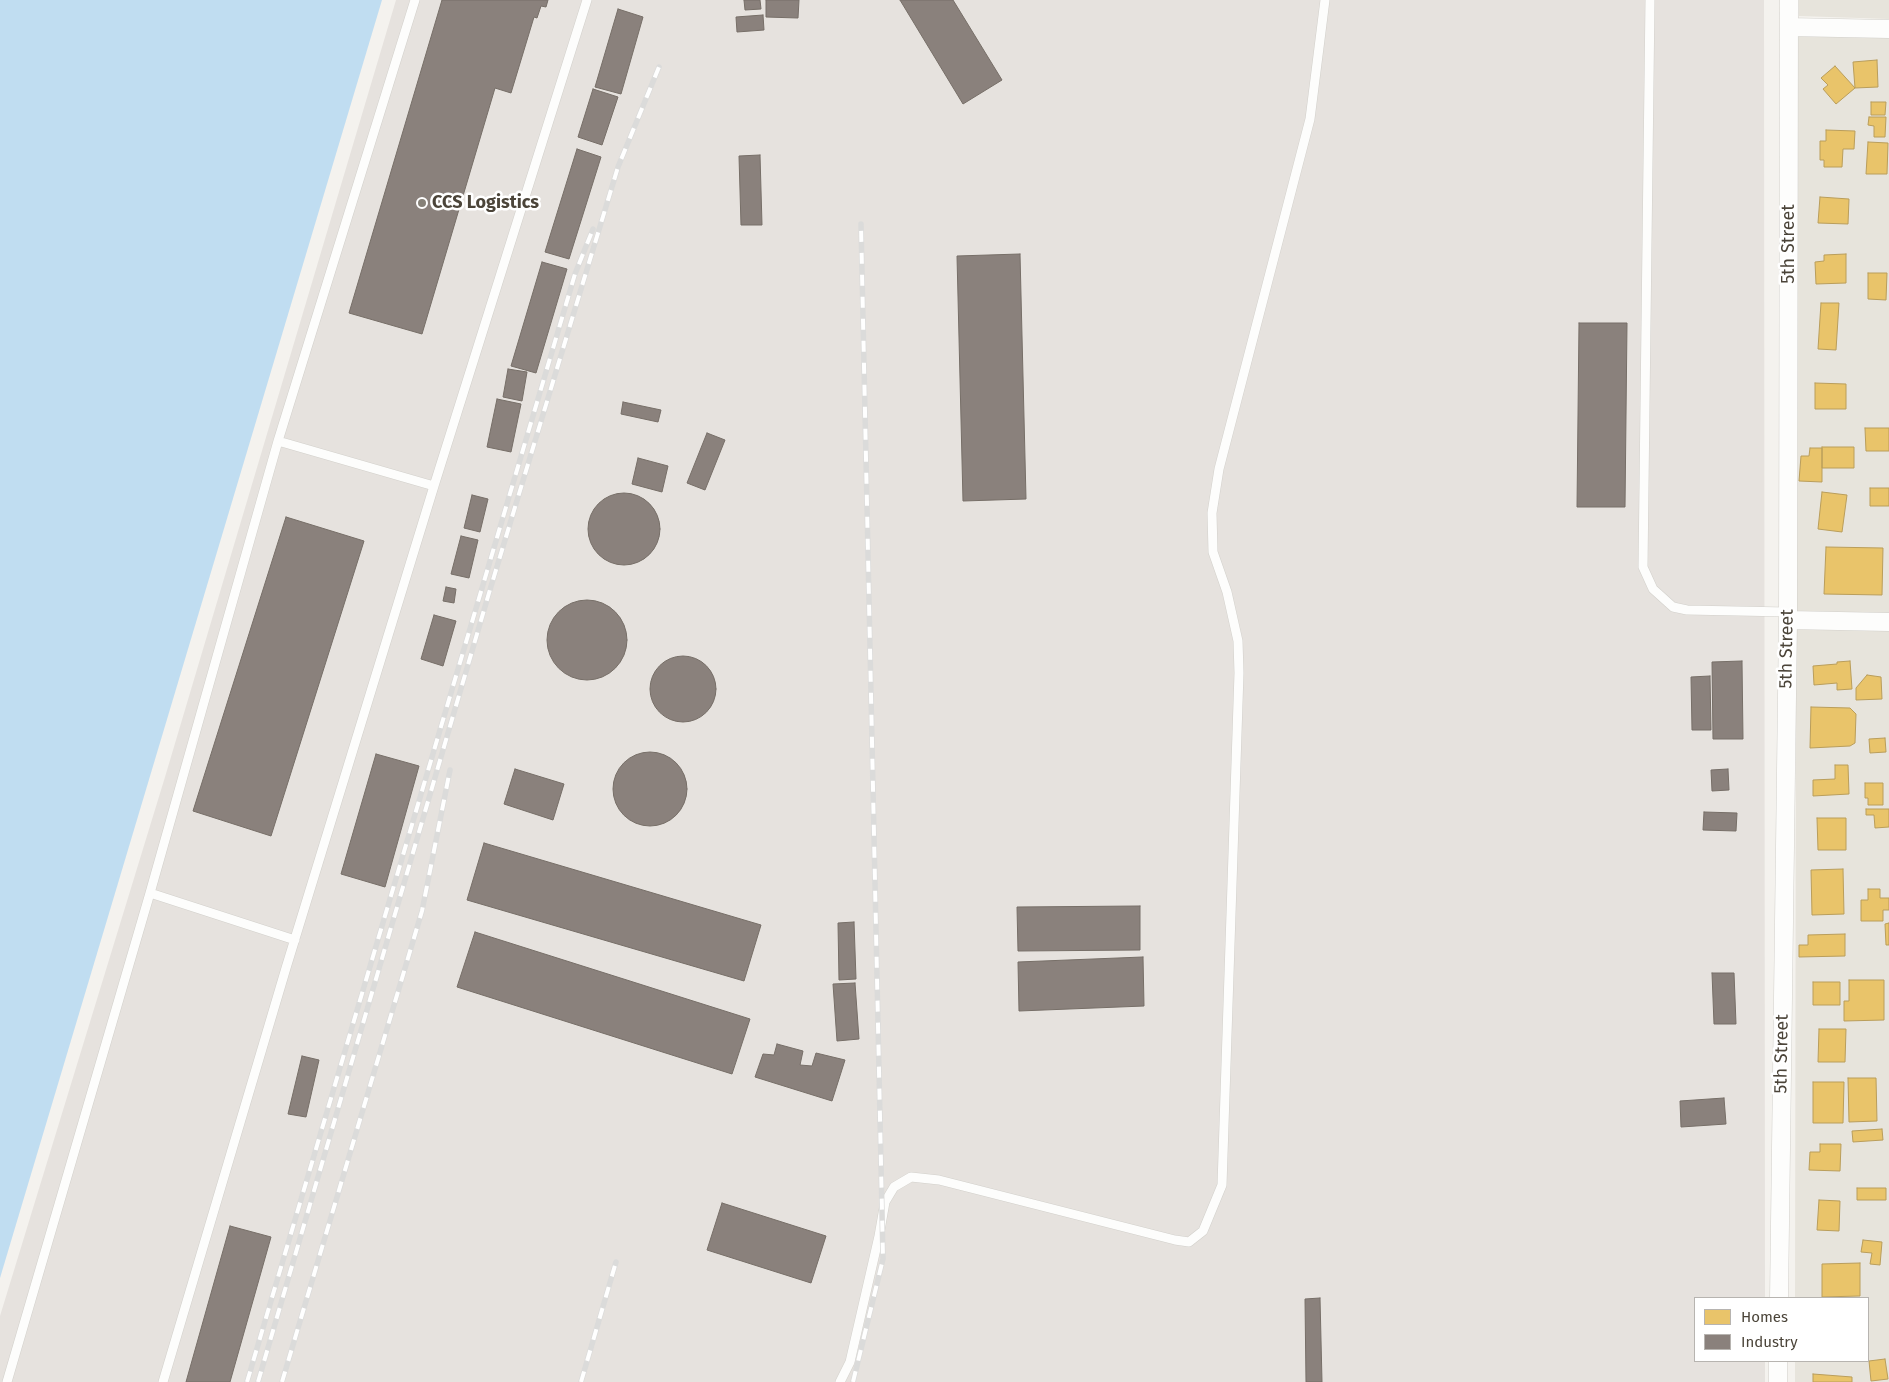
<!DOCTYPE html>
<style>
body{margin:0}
#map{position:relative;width:1889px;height:1382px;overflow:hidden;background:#f4f2ee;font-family:"Fira Sans",sans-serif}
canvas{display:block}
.legend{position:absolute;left:1694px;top:1297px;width:175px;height:65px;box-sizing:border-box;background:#fff;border:1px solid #b7b4b0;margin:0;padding:6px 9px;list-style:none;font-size:15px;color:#4b4439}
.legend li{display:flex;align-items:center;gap:10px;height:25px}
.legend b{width:25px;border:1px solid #b7b4b0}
</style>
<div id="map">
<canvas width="1889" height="1382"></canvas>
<ul class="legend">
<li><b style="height:14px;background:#e9c46a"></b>Homes</li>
<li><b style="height:14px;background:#8a817c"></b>Industry</li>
</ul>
</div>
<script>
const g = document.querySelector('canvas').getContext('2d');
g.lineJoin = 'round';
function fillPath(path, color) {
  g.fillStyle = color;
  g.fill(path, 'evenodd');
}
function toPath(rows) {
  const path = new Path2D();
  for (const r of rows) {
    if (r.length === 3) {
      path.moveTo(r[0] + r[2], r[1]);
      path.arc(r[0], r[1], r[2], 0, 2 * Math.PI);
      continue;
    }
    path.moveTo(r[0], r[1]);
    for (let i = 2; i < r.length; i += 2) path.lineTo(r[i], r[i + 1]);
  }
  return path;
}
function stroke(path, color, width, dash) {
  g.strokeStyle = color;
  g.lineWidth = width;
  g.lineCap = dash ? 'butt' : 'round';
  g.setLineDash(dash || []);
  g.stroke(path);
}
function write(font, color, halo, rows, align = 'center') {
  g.font = font + ' "Fira Sans",sans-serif';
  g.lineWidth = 5;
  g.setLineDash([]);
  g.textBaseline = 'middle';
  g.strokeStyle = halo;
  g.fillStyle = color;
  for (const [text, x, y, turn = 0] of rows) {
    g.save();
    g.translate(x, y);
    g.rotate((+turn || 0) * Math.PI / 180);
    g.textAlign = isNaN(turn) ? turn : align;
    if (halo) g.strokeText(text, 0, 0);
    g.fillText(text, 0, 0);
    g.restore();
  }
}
fillPath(toPath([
 [1799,0,1889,0,1889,19,1799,16],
 [1797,34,1889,36,1889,1382,1795,1382,1795,1361,1868,1361,1868,1298,1795,1298]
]), '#e7e4dc');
fillPath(toPath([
 [396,0,1764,0,1765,1298,1695,1298,1695,1361,1765,1361,1765,1382,0,1382,0,1316,165,777]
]), '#e6e2de');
fillPath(toPath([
 [0,0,382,0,0,1278]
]), '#c0ddf1');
const homes = toPath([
 [1877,60,1878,87,1855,88,1853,62,1877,60],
 [1835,66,1855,88,1836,104,1823,89,1828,85,1821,78,1835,66],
 [1871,102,1886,102,1885,115,1871,115,1871,102],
 [1869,117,1886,117,1885,137,1874,137,1874,126,1868,125,1869,117],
 [1826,130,1855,131,1854,149,1843,149,1842,167,1824,167,1824,160,1820,160,1820,141,1826,141,1826,130],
 [1868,142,1888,143,1887,174,1866,174,1868,142],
 [1820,197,1849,199,1848,224,1818,223,1820,197],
 [1846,254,1846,283,1816,284,1815,262,1824,261,1824,255,1846,254],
 [1868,273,1887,273,1886,300,1868,299,1868,273],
 [1821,303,1839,303,1836,350,1818,349,1821,303],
 [1815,383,1846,384,1846,409,1815,409,1815,383],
 [1865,428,1889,428,1889,451,1866,451,1865,428],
 [1822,447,1854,447,1854,468,1822,468,1822,447],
 [1810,448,1822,448,1822,482,1799,481,1801,456,1809,456,1810,448],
 [1870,488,1889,488,1889,506,1870,506,1870,488],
 [1822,492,1847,495,1842,532,1818,529,1822,492],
 [1826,547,1883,548,1882,595,1824,594,1826,547],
 [1850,661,1852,689,1837,690,1837,683,1814,685,1813,666,1837,664,1837,662,1850,661],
 [1867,675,1881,677,1882,699,1856,700,1856,688,1867,675],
 [1811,707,1850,708,1856,714,1855,743,1850,746,1810,748,1811,707],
 [1885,738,1886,752,1870,753,1869,739,1885,738],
 [1835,765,1848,765,1849,794,1813,796,1813,780,1835,779,1835,765],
 [1865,783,1883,783,1883,805,1868,805,1868,798,1865,798,1865,783],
 [1866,809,1889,809,1889,827,1875,828,1874,815,1866,815,1866,809],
 [1817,818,1846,818,1846,850,1818,850,1817,818],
 [1843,869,1844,914,1812,915,1811,870,1843,869],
 [1868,889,1880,889,1880,898,1889,898,1889,910,1883,910,1883,921,1861,921,1861,900,1868,900,1868,889],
 [1889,923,1889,945,1886,945,1885,924,1889,923],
 [1845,934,1845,956,1799,957,1799,945,1808,945,1808,935,1845,934],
 [1849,980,1884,980,1884,1020,1844,1021,1844,1001,1849,1001,1849,980],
 [1813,982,1840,982,1840,1005,1813,1005,1813,982],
 [1819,1029,1846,1029,1845,1062,1818,1062,1819,1029],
 [1848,1078,1876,1078,1877,1121,1849,1122,1848,1078],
 [1813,1082,1844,1082,1843,1123,1813,1123,1813,1082],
 [1882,1129,1883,1140,1853,1142,1852,1131,1882,1129],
 [1820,1144,1841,1144,1840,1171,1809,1170,1810,1152,1820,1152,1820,1144],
 [1857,1188,1886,1188,1886,1200,1857,1200,1857,1188],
 [1819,1200,1840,1201,1839,1231,1817,1230,1819,1200],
 [1863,1240,1882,1242,1880,1265,1870,1264,1872,1253,1861,1252,1863,1240],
 [1860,1263,1860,1296,1822,1297,1822,1264,1860,1263],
 [1885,1359,1888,1379,1871,1381,1869,1361,1885,1359],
 [1813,1374,1852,1377,1852,1382,1813,1382,1813,1374]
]);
fillPath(homes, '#e9c46a');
stroke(homes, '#ba9e5b', 1);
const industry = toPath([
 [442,0,548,0,546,7,541,6,537,18,534,17,511,93,495,88,422,334,349,313,442,0],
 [744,0,760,0,761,9,745,10,744,0],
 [766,0,799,0,798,18,766,17,766,0],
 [900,0,953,0,1002,80,963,104,900,0],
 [618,9,643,17,621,94,595,87,618,9],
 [763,15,764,30,737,32,736,17,763,15],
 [593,89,618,97,602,145,578,137,593,89],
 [577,149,601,157,569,259,545,252,577,149],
 [760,155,762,225,741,225,739,156,760,155],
 [1020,254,1026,499,963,501,957,256,1020,254],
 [542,262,567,269,536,373,511,366,542,262],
 [1579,323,1627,323,1625,507,1577,507,1579,323],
 [508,369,527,372,522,401,503,397,508,369],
 [497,399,521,404,511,452,487,447,497,399],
 [623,402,661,410,658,422,621,414,623,402],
 [707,433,725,440,705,490,687,483,707,433],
 [638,458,668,466,662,492,632,484,638,458],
 [624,529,36],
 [472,495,488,499,480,532,464,528,472,495],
 [286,517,364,541,271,836,193,811,286,517],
 [461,536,478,540,469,578,451,574,461,536],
 [446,587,456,589,454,603,443,601,446,587],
 [587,640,40],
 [434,615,456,621,443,666,421,659,434,615],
 [683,689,33],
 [1742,661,1743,739,1713,739,1712,662,1742,661],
 [1710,676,1711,730,1692,730,1691,677,1710,676],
 [650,789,37],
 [376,754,419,766,385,887,341,874,376,754],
 [515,769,564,784,553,820,504,804,515,769],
 [1728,769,1729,790,1712,791,1711,770,1728,769],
 [1704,812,1737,813,1736,831,1703,830,1704,812],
 [484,843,761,925,744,981,467,900,484,843],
 [1140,906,1140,950,1018,951,1017,907,1140,906],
 [854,922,856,979,839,980,838,923,854,922],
 [475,932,750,1019,732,1074,457,987,475,932],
 [1143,957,1144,1006,1019,1011,1018,962,1143,957],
 [1712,973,1734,973,1736,1024,1714,1024,1712,973],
 [855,983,859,1039,837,1041,833,984,855,983],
 [777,1044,803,1051,800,1065,812,1066,816,1053,845,1060,832,1101,755,1077,763,1054,774,1055,777,1044],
 [302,1056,319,1060,306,1117,288,1114,302,1056],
 [1724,1098,1726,1124,1681,1127,1680,1101,1724,1098],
 [722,1203,826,1236,811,1283,707,1250,722,1203],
 [230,1226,271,1237,230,1382,186,1382,230,1226],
 [1320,1298,1322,1382,1306,1382,1305,1299,1320,1298]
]);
fillPath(industry, '#8a817c');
stroke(industry, '#776f68', 1);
const service = toPath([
 [1650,0,1643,567,1653,589,1673,607,1687,610,1788,612],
 [278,441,434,486],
 [150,893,295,940],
 [7,1382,150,893,278,441,415,0],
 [163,1382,286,968,434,486,587,0],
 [840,1382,850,1362,879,1236,885,1202,894,1187,911,1177,939,1180,1175,1240,1189,1242,1203,1231,1222,1185,1239,673,1238,641,1227,592,1213,552,1212,513,1219,469,1310,119,1325,0]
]);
const minor = toPath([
 [1789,27,1889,29],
 [1788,620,1889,622],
 [1779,1298,1788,620,1789,0],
 [1778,1382,1778,1361]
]);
stroke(service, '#d2d0cb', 10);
stroke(minor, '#d2d0cb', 19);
stroke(service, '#fdfdfc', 9);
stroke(minor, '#fdfdfc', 18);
const rail = toPath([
 [247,1382,575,274,593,229],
 [258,1382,489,593,618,167,659,67],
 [282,1382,422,911,450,770],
 [581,1382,616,1262],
 [853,1382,883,1259,861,224]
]);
stroke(rail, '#dbdbda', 5.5);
stroke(rail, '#fff', 4, [11]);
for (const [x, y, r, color] of [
 [422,203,5,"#868178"]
]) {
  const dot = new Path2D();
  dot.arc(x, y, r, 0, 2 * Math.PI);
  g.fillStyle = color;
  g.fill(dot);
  stroke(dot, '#fff', 2);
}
write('bold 18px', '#4b4439', '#fff', [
 ["CCS Logistics",432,203]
], 'left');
write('18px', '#4b4439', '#fff', [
 ["5th Street",1789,244,-90],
 ["5th Street",1787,649,-89],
 ["5th Street",1782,1054,-89]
]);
</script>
